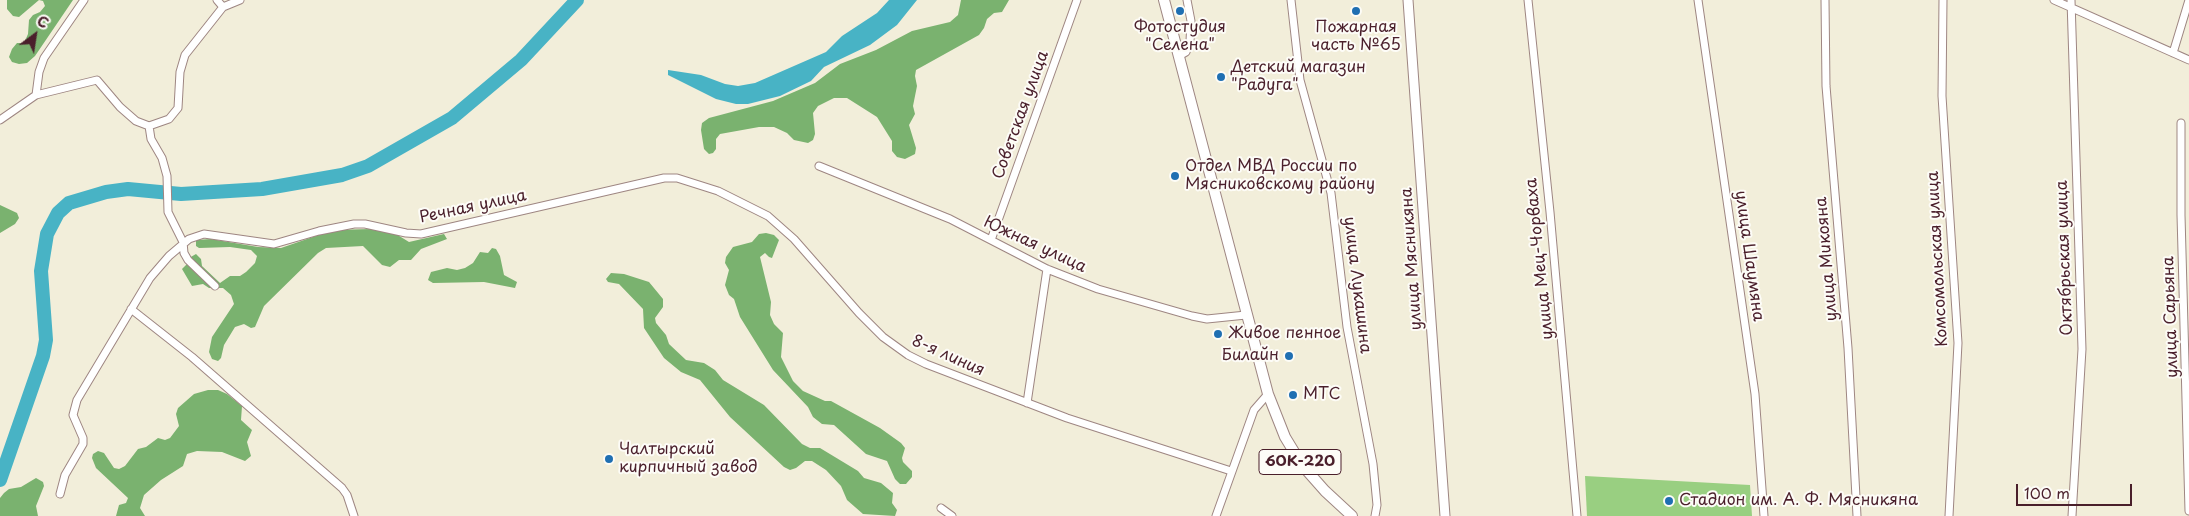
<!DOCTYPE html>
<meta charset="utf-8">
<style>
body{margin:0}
#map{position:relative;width:2189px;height:516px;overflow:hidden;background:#f2eeda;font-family:"Playpen Sans",sans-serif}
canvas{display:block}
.north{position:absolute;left:10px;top:10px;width:50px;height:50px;-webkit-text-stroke:4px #fdfcf7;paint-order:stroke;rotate:31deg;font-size:14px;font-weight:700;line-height:20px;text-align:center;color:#4a1f2b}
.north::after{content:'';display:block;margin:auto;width:18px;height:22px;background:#4a1f2b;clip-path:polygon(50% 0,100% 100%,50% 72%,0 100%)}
.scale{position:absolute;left:2016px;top:484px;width:116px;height:22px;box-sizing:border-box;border:2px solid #4a1f2b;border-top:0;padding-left:6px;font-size:15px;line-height:18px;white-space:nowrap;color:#4a1f2b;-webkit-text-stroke:4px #fdfcf7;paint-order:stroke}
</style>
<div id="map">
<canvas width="2189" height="516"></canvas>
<div class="north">С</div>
<div class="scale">100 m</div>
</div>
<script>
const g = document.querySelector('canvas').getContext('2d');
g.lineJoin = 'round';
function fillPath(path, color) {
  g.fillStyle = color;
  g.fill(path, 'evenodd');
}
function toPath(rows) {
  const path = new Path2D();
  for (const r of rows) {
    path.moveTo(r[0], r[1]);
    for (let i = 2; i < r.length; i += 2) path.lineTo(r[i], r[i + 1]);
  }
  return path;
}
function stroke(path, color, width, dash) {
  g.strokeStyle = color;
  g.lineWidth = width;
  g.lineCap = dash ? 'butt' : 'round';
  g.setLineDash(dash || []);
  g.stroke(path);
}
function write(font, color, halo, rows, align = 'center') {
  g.font = font + ' "Playpen Sans",sans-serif';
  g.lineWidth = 4;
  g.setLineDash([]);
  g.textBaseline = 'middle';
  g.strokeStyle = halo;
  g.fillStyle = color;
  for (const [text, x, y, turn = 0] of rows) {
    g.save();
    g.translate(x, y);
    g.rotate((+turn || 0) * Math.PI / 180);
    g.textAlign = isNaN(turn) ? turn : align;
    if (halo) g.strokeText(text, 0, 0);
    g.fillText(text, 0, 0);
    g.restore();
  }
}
fillPath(toPath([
 [1585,476,1750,485,1752,516,1587,516]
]), '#99cf81');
fillPath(toPath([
 [7,0,73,0,35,56,27,63,19,64,12,62,9,57,12,49,17,43,24,43,28,34,29,20,33,15,40,12,45,6,43,1,39,0,19,17,13,16,7,9],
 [961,0,1009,0,1002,12,994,13,987,19,984,28,979,35,916,70,915,76,917,86,913,106,915,114,909,125,916,148,915,154,905,159,897,157,892,151,892,141,877,117,847,98,834,98,818,106,813,113,815,134,813,140,808,143,794,140,787,133,774,127,759,127,720,134,716,139,716,149,713,153,709,154,704,149,701,130,702,123,709,118,773,101,815,83,840,64,876,50,912,31,950,22,958,15],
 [0,205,17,213,19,218,15,224,0,233],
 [371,229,396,234,409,242,444,234,447,239,421,249,411,260,399,260,390,267,382,265,363,246,326,248,318,253,264,306,255,327,251,328,244,324,235,327,224,345,221,358,218,361,212,359,209,352,212,337,234,304,231,295,223,288,209,288,203,284,192,286,182,269,190,261,189,258,196,254,201,259,202,266,220,283,230,276,240,276,246,272,255,263,257,256,251,250,230,247,199,248,196,246,196,240,211,239,258,247,281,248,333,230],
 [766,233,774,235,779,240,772,258,769,257,765,253,760,257,771,302,770,315,774,324,783,333,781,357,793,381,803,391,825,401,831,401,880,428,901,443,905,448,902,458,903,462,912,471,912,477,906,484,900,484,895,479,887,461,866,454,834,425,822,424,813,417,808,407,773,370,740,317,734,299,729,295,725,285,729,270,725,263,726,257,733,247,752,242,759,234],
 [492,248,496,249,500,256,504,275,517,282,515,288,484,282,433,283,428,280,431,272,447,268,457,270,465,268,473,263,480,252,488,253],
 [611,273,624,274,649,282,663,299,663,307,655,318,656,323,666,335,669,344,686,360,704,363,715,370,723,380,764,405,802,444,810,448,820,448,858,471,864,478,881,483,893,493,892,503,897,510,895,516,863,514,847,500,841,486,826,470,812,461,805,461,796,468,790,470,784,467,730,417,700,380,681,372,664,358,644,328,643,309,619,284,608,282,606,279],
 [208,390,218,390,227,394,242,406,241,420,252,430,247,442,251,456,245,461,222,452,197,451,187,454,183,466,161,480,144,495,140,508,145,516,116,516,119,505,126,503,128,498,96,468,92,458,93,454,98,451,104,453,114,468,119,469,125,466,138,449,146,447,158,438,165,440,170,438,179,426,176,414,178,408,194,394],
 [36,478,43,482,44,486,36,506,38,516,0,516,0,498,4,493,9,489,21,487]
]), '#7ab26f');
fillPath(toPath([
 [889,0,917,0,897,25,870,45,824,67,811,81,780,96,748,104,736,104,716,99,668,75,668,70,701,75,725,84,738,86,755,83,826,52,842,36,877,13]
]), '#48b3c5');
stroke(toPath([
 [0,480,43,356,46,340,41,271,47,234,58,213,69,203,106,192,128,189,181,194,262,189,342,175,368,166,452,118,521,60,577,0]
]), '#48b3c5', 14);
const minor = toPath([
 [217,0,223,7],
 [1291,0,1300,80,1331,193,1347,327,1373,464,1377,505,1375,516],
 [1528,0,1550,212,1577,516],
 [1698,0,1755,394,1764,516],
 [1825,0,1826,86,1848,348,1857,516],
 [1943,0,1942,96,1958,343,1949,516],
 [2054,0,2189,60],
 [2071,0,2082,349,2072,516],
 [2173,53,2189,0],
 [1179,56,1186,52,1190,41,1191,21,1187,0],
 [36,95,39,72,44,58,84,0],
 [0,120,36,95,97,80,120,107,136,121,149,126,169,119,178,108,180,72,185,55,223,7,240,0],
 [2181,123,2181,215,2189,511],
 [149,126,151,139,162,158,167,176,168,212,183,242,184,253,188,260,215,286],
 [819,166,950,219,1047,269,1098,289,1192,316,1207,319,1246,315],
 [991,240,1077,0],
 [131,309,192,357,342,488,347,495,354,516],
 [1027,403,1047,269],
 [60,494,65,475,83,444,83,438,73,415,77,400,150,278,169,256,189,239,204,234,274,244,319,231,354,224,365,224,406,233,421,234,664,178,677,178,718,191,768,216,794,239,859,313,883,337,908,355,926,364,1067,418,1231,471],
 [941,508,952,516],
 [1216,516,1254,410,1268,394]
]);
const tertiary = toPath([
 [1408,0,1445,516]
]);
const primary = toPath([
 [1164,0,1268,394,1285,437,1302,465,1325,491,1352,516]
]);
stroke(minor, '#9e8682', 9);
stroke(tertiary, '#9e8682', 11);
stroke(primary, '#9e8682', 12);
stroke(minor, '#fff', 7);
stroke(tertiary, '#fff', 9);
stroke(primary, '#fff', 10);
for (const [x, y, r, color] of [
 [1180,11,5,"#1f6fb2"],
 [1356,11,5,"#1f6fb2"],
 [1221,77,5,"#1f6fb2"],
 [1175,176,5,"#1f6fb2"],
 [1218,334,5,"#1f6fb2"],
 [1289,356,5,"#1f6fb2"],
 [1293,395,5,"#1f6fb2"],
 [609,459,5,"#1f6fb2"],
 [1669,501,5,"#1f6fb2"]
]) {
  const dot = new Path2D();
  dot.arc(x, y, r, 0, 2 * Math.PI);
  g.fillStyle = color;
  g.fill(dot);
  stroke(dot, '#fdfcf7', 2);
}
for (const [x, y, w] of [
 [1300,462,82]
]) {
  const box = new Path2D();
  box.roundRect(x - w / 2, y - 12.5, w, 25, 4);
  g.fillStyle = '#fdfcf7';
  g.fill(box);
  stroke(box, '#4a1f2b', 1);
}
write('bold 15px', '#4a1f2b', null, [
 ["60К-220",1300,462]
]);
write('16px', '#4a1f2b', '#fdfcf7', [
 ["Фотостудия",1180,28,"center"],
 ["\"Селена\"",1180,46,"center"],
 ["Пожарная",1356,28,"center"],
 ["часть №65",1356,46,"center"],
 ["Детский магазин",1231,68],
 ["\"Радуга\"",1231,86],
 ["Отдел МВД России по",1185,167],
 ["Мясниковскому району",1185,185],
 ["Живое пенное",1228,334],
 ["Билайн",1279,356,"right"],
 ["МТС",1303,395],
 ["Чалтырский",619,450],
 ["кирпичный завод",619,468],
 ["Стадион им. А. Ф. Мясникяна",1679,501]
], 'left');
write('16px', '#4a1f2b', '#fdfcf7', [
 ["Советская улица",1021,115,-70],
 ["Речная улица",473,207,-12],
 ["Южная улица",1035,245,25],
 ["улица Шаумяна",1749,256,82],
 ["Октябрьская улица",2065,258,-92],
 ["улица Мясникяна",1412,259,-94],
 ["улица Мец-Чорваха",1540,259,-96],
 ["улица Микояна",1827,259,-95],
 ["Комсомольская улица",1938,259,-93],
 ["улица Лукашина",1357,285,83],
 ["улица Сарьяна",2171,317,-92],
 ["8-я линия",948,356,24]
]);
</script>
